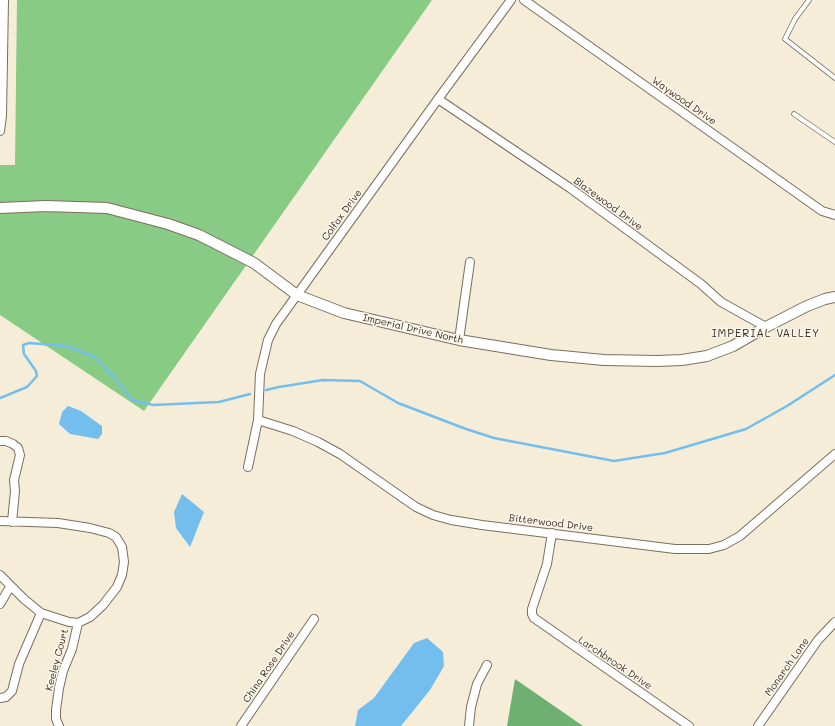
<!DOCTYPE html>
<style>
body{margin:0}
canvas{display:block;background:#f5edd8}
</style>
<canvas width="835" height="726"></canvas>
<script>
const g = document.querySelector('canvas').getContext('2d');
g.lineJoin = 'round';
function fillPath(path, color) {
  g.fillStyle = color;
  g.fill(path, 'evenodd');
}
function toPath(rows) {
  const path = new Path2D();
  for (const r of rows) {
    path.moveTo(r[0], r[1]);
    for (let i = 2; i < r.length; i += 2) path.lineTo(r[i], r[i + 1]);
  }
  return path;
}
function stroke(path, color, width, dash) {
  g.strokeStyle = color;
  g.lineWidth = width;
  g.lineCap = dash ? 'butt' : 'round';
  g.setLineDash(dash || []);
  g.stroke(path);
}
function write(font, color, halo, rows, align = 'center') {
  g.font = font + ' Mali,sans-serif';
  g.lineWidth = 3;
  g.setLineDash([]);
  g.textBaseline = 'middle';
  g.strokeStyle = halo;
  g.fillStyle = color;
  for (const [text, x, y, turn = 0] of rows) {
    g.save();
    g.translate(x, y);
    g.rotate((+turn || 0) * Math.PI / 180);
    g.textAlign = isNaN(turn) ? turn : align;
    if (halo) g.strokeText(text, 0, 0);
    g.fillText(text, 0, 0);
    g.restore();
  }
}
fillPath(toPath([
 [17,0,432,0,144,411,0,315,0,165,15,165]
]), '#88cb84');
fillPath(toPath([
 [515,679,583,726,507,726]
]), '#6eaf72');
fillPath(toPath([
 [68,406,81,411,102,426,102,434,98,439,70,434,59,424,62,412],
 [182,494,204,512,190,547,176,528,174,512],
 [427,638,443,652,444,666,430,690,401,726,355,726,358,710,374,698,414,643]
]), '#74beed');
stroke(toPath([
 [266,390,279,387,323,380,360,381,398,403,466,429,494,438,614,461,665,453,746,429,787,406,835,375],
 [0,398,27,387,37,376,36,371,24,354,23,345,29,343,66,346,95,357,114,377,132,400,153,405,219,402,250,394]
]), '#74beed', 2.5);
const service = toPath([
 [809,0,795,19,785,39,835,78],
 [794,114,835,142]
]);
const minor = toPath([
 [524,0,822,211,835,215],
 [438,99,570,188,701,284,721,302,766,327],
 [0,131,2,116,4,0],
 [459,340,470,262],
 [258,420,293,431,318,442,340,454,416,507,433,515,451,520,482,525,675,549,709,549,724,545,740,536,835,454],
 [0,441,6,441,13,444,18,448,20,455,14,480,15,491,12,522],
 [248,467,258,420,260,374,268,340,276,324,438,99,511,0],
 [0,521,58,523,90,528,109,533,116,537,122,547,124,562,122,575,117,587,103,605,90,617,78,623,69,622,41,613,24,599,0,575],
 [552,533,547,564,532,609,532,614,534,618,689,726],
 [0,604,10,587],
 [0,698,6,697,12,691,19,664,41,613],
 [59,726,56,719,56,710,59,688,63,671,72,649,78,623],
 [241,726,314,619],
 [469,726,471,707,477,684,487,665],
 [758,726,818,640,835,622]
]);
const tertiary = toPath([
 [0,208,46,206,107,208,168,224,199,235,254,263,297,295,344,313,459,340,551,355,604,360,657,361,682,360,707,356,733,346,766,327,807,306,825,299,835,297]
]);
stroke(service, '#7c6e5f', 5.5);
stroke(minor, '#7c6e5f', 10);
stroke(tertiary, '#7c6e5f', 12);
stroke(service, '#fff', 4);
stroke(minor, '#fff', 8);
stroke(tertiary, '#fff', 10);
write('10px', '#3b2a1e', '#fbf7ec', [
 ["Waywood Drive",684,101,35],
 ["Blazewood Drive",608,204,36],
 ["Colfax Drive",342,215,-54],
 ["Imperial Drive North",413,329,13],
 ["Bitterwood Drive",551,523,7],
 ["Keeley Court",57,660,-75],
 ["Larchbrook Drive",615,663,34],
 ["China Rose Drive",269,667,-56],
 ["Monarch Lane",787,667,-55]
]);
g.letterSpacing = '1px';
write('11px', '#3b2a1e', '#fbf7ec', [
 ["IMPERIAL VALLEY",766,334]
]);
g.letterSpacing = '0px';
</script>
